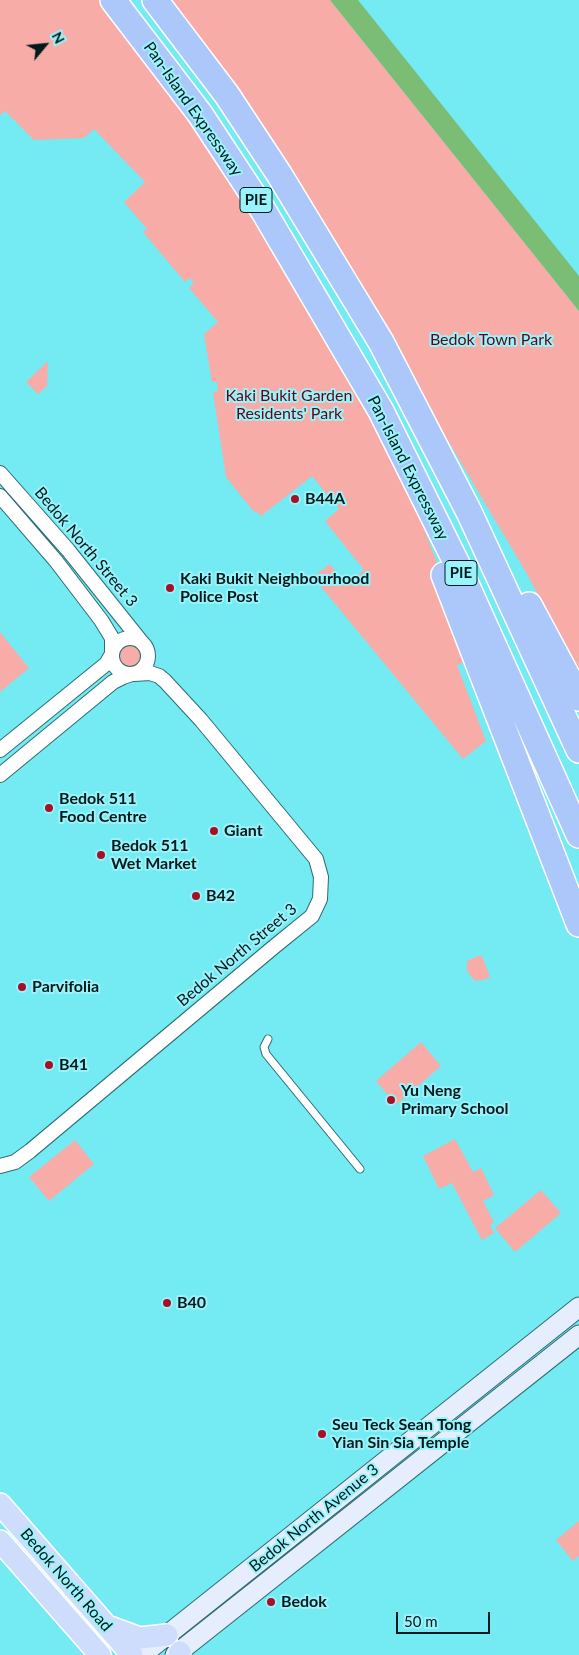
<!DOCTYPE html>
<style>
body{margin:0}
#map{position:relative;width:579px;height:1655px;overflow:hidden;background:#74eaf3;font-family:Lato,sans-serif}
canvas{display:block}
.north{position:absolute;left:20px;top:20px;width:50px;height:50px;-webkit-text-stroke:4px #9af3fa;paint-order:stroke;rotate:62deg;font-size:14px;font-weight:700;line-height:20px;text-align:center;color:#011a1c}
.north::after{content:'';display:block;margin:auto;width:18px;height:22px;background:#011a1c;clip-path:polygon(50% 0,100% 100%,50% 72%,0 100%)}
.scale{position:absolute;left:396px;top:1612px;width:94px;height:22px;box-sizing:border-box;border:2px solid #011a1c;border-top:0;padding-left:6px;font-size:15px;line-height:18px;white-space:nowrap;color:#011a1c;-webkit-text-stroke:4px #9af3fa;paint-order:stroke}
</style>
<div id="map">
<canvas width="579" height="1655"></canvas>
<div class="north">N</div>
<div class="scale">50 m</div>
</div>
<script>
const g = document.querySelector('canvas').getContext('2d');
g.lineJoin = 'round';
function fillPath(path, color) {
  g.fillStyle = color;
  g.fill(path, 'evenodd');
}
function toPath(rows) {
  const path = new Path2D();
  for (const r of rows) {
    if (r.length === 3) {
      path.moveTo(r[0] + r[2], r[1]);
      path.arc(r[0], r[1], r[2], 0, 2 * Math.PI);
      continue;
    }
    path.moveTo(r[0], r[1]);
    for (let i = 2; i < r.length; i += 2) path.lineTo(r[i], r[i + 1]);
  }
  return path;
}
function stroke(path, color, width, dash) {
  g.strokeStyle = color;
  g.lineWidth = width;
  g.lineCap = dash ? 'butt' : 'round';
  g.setLineDash(dash || []);
  g.stroke(path);
}
function write(font, color, halo, rows, align = 'center') {
  g.font = font + ' Lato,sans-serif';
  g.lineWidth = 4;
  g.setLineDash([]);
  g.textBaseline = 'middle';
  g.strokeStyle = halo;
  g.fillStyle = color;
  for (const [text, x, y, turn = 0] of rows) {
    g.save();
    g.translate(x, y);
    g.rotate((+turn || 0) * Math.PI / 180);
    g.textAlign = isNaN(turn) ? turn : align;
    if (halo) g.strokeText(text, 0, 0);
    g.fillText(text, 0, 0);
    g.restore();
  }
}
fillPath(toPath([
 [0,0,110,0,197,116,379,413,474,658,457,665,486,741,463,759,313,577,330,564,346,585,364,570,325,521,339,509,312,476,261,516,256,511,254,512,226,477,213,392,218,391,217,382,212,382,204,334,218,322,189,288,194,283,190,278,185,282,143,232,147,229,124,202,145,182,94,129,84,138,34,140,5,111,0,115],
 [163,0,330,0,579,311,579,671,527,574,418,390],
 [48,361,47,386,38,394,26,382],
 [0,632,29,668,0,692],
 [127,638,131,638,146,649,147,661,145,667,120,671,115,667,112,660,117,644],
 [478,956,482,956,490,977,483,980,475,981,467,971,467,961],
 [421,1042,441,1066,396,1105,376,1081],
 [455,1139,473,1172,481,1168,494,1195,483,1201,494,1222,490,1225,494,1233,482,1240,452,1183,439,1189,423,1156],
 [75,1140,94,1164,49,1201,29,1177],
 [541,1190,561,1213,515,1252,495,1228],
 [579,1521,579,1556,573,1561,556,1540]
]), '#f7aca8');
fillPath(toPath([
 [330,0,358,0,579,276,579,311]
]), '#7bbd74');
const lane = toPath([
 [268,1039,264,1047,266,1054,360,1169]
]);
const street = toPath([
 [0,473,68,550,144,645],
 [0,496,56,561,101,620,112,638,112,653],
 [130,656,18],
 [0,750,106,664,112,654],
 [0,775,113,682,123,677,132,674],
 [0,1166,15,1162,30,1151,275,946,312,916,320,899,321,877,316,859,201,720,165,681,159,676,150,673,134,674]
]);
const secondary = toPath([
 [142,1655,579,1307],
 [175,1655,579,1335]
]);
const primary = toPath([
 [0,1504,132,1655],
 [0,1541,100,1655],
 [110,1627,140,1638,167,1635],
 [179,1655,180,1652]
]);
const highway = toPath([
 [113,0,200,114,263,210,381,411,457,564,579,835],
 [155,0,227,95,279,174,381,342,469,512,579,750],
 [444,575,579,924],
 [529,605,579,698]
]);
stroke(lane, '#2e6d72', 9);
stroke(street, '#2e6d72', 16);
stroke(secondary, '#2e6d72', 21);
stroke(primary, '#fff', 24);
stroke(highway, '#fff', 28);
stroke(lane, '#fff', 7);
stroke(street, '#fff', 14);
stroke(secondary, '#e6eefd', 19);
stroke(primary, '#cdddfb', 21);
stroke(highway, '#acc7f9', 25);
for (const [x, y, r, color] of [
 [295,499,5,"#a70f26"],
 [170,588,5,"#a70f26"],
 [49,808,5,"#a70f26"],
 [214,831,5,"#a70f26"],
 [101,855,5,"#a70f26"],
 [196,896,5,"#a70f26"],
 [22,987,5,"#a70f26"],
 [49,1065,5,"#a70f26"],
 [391,1100,5,"#a70f26"],
 [167,1303,5,"#a70f26"],
 [322,1434,5,"#a70f26"],
 [271,1602,5,"#a70f26"]
]) {
  const dot = new Path2D();
  dot.arc(x, y, r, 0, 2 * Math.PI);
  g.fillStyle = color;
  g.fill(dot);
  stroke(dot, '#9af3fa', 2);
}
for (const [x, y, w] of [
 [256,200,32],
 [461,573,32]
]) {
  const box = new Path2D();
  box.roundRect(x - w / 2, y - 12.5, w, 25, 4);
  g.fillStyle = '#9af3fa';
  g.fill(box);
  stroke(box, '#011a1c', 1);
}
write('bold 15px', '#011a1c', null, [
 ["PIE",256,200],
 ["PIE",461,573]
]);
write('16px', '#011a1c', '#9af3fa', [
 ["Pan-Island Expressway",193,109,55],
 ["Pan-Island Expressway",408,468,63],
 ["Bedok North Street 3",86,547,50],
 ["Bedok North Street 3",237,955,-40],
 ["Bedok North Avenue 3",314,1518,-39],
 ["Bedok North Road",66,1580,49]
]);
write('16px', '#610512', '#9af3fa', [
 ["Bedok Town Park",491,340],
 ["Kaki Bukit Garden",289,396],
 ["Residents' Park",289,414]
]);
write('bold 16px', '#011a1c', '#9af3fa', [
 ["B44A",305,499],
 ["Kaki Bukit Neighbourhood",180,579],
 ["Police Post",180,597],
 ["Bedok 511",59,799],
 ["Food Centre",59,817],
 ["Giant",224,831],
 ["Bedok 511",111,846],
 ["Wet Market",111,864],
 ["B42",206,896],
 ["Parvifolia",32,987],
 ["B41",59,1065],
 ["Yu Neng",401,1091],
 ["Primary School",401,1109],
 ["B40",177,1303],
 ["Seu Teck Sean Tong",332,1425],
 ["Yian Sin Sia Temple",332,1443],
 ["Bedok",281,1602]
], 'left');
</script>
